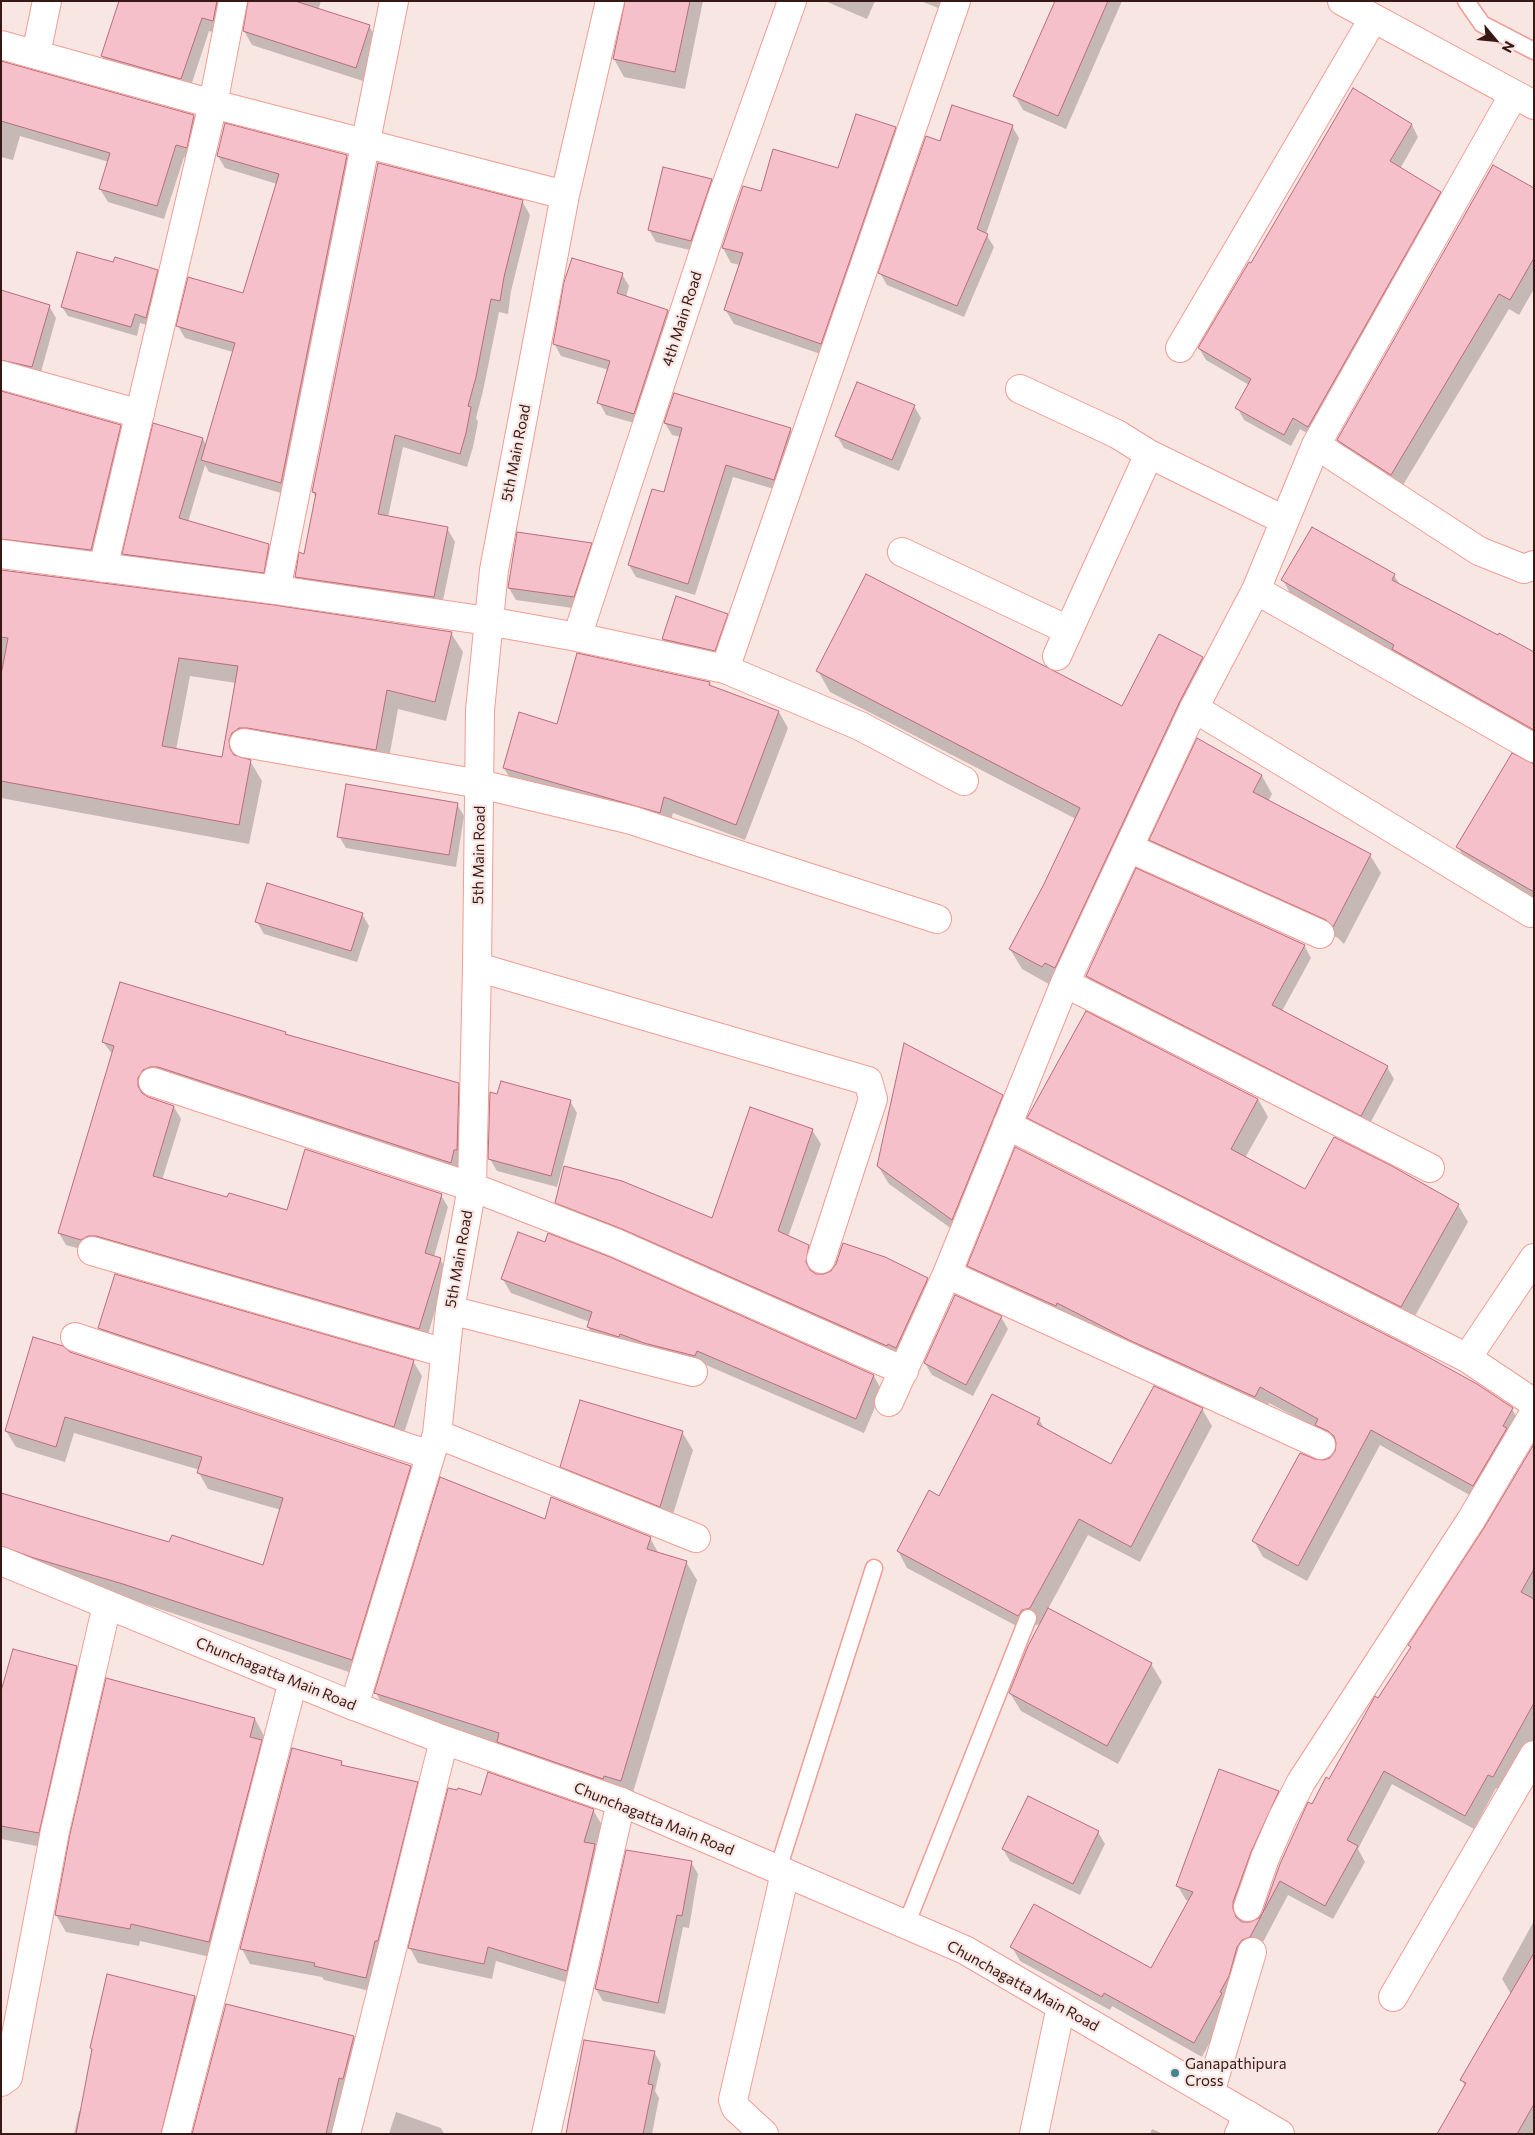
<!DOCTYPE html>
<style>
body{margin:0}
#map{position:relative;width:1535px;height:2135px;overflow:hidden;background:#f8e6e3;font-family:Commissioner,sans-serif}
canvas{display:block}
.frame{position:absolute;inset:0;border:2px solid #371815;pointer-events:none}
.north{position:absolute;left:1470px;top:15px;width:50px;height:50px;-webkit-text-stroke:4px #f8e6e3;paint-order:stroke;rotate:118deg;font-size:14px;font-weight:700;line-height:20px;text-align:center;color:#371815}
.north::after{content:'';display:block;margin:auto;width:18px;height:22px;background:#371815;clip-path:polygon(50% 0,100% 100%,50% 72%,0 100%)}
</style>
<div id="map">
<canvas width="1535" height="2135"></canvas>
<div class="frame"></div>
<div class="north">N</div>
</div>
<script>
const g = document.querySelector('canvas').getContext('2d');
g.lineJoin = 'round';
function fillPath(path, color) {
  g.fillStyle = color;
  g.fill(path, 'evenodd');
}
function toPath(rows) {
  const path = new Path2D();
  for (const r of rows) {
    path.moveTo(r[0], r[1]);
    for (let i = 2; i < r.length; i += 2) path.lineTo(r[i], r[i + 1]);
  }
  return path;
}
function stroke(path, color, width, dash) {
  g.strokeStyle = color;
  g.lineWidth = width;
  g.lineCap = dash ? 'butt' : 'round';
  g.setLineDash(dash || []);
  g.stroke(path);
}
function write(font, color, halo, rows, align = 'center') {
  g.font = font + ' Commissioner,sans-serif';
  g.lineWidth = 4.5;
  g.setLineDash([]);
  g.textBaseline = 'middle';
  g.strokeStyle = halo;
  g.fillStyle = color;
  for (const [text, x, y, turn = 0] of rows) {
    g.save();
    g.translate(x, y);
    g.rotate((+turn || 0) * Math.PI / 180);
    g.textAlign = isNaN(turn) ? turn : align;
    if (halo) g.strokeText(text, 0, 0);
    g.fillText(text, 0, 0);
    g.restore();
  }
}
fillPath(toPath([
 [127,1,233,1,221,34,209,31,189,92,110,70,102,56,118,7],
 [249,1,321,1,318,10,369,26,377,39,363,81,252,45,244,31],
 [626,1,703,1,685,89,624,77,614,59],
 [825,1,875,1,867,19],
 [921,1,957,1,948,12],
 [1056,1,1122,1,1066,129,1023,110,1015,96],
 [1,63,194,116,201,129,194,160,184,157,164,219,108,202,100,189,109,162,20,136,13,160,1,157],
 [1412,125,1418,137,1400,169,1440,193,1447,205,1315,438,1300,429,1291,446,1244,420,1237,407,1249,385,1206,360,1199,348,1252,265],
 [1012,126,1019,138,986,234,994,247,964,317,887,285,880,273,941,142],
 [895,128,904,142,829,357,734,324,725,309,740,265,731,263,723,248,762,192,839,170],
 [218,156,346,156,353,168,288,495,209,472,205,465,188,522,268,545,276,557,270,584,131,566,124,554,203,439,206,445,233,352,185,338,178,326,244,294,277,184,225,168],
 [711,180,718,192,698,252,656,242,649,230],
 [1534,190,1534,289,1519,315,1509,309,1400,490,1347,456,1338,440],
 [522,201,530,215,511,291,508,314,499,312,483,391,476,418,478,422,473,447,467,467,403,447,388,517,447,528,455,542,441,610,304,590,296,577,305,555,316,498,313,492],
 [114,264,157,271,162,280,151,326,140,323,137,336,68,316,62,307],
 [622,274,629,286,626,297,668,311,675,323,641,425,606,415,599,402,609,370,561,356,554,343],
 [49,306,56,318,39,379,12,372,5,360],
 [1,392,120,426,131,445,102,569,1,563],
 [914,406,921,418,899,471,844,448,837,436],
 [665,423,790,429,797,441,781,491,733,477,695,595,636,577,629,565,665,494,681,437,672,435],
 [591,544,598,556,580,609,516,600,509,588],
 [1,571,451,633,463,652,446,721,398,709,387,769,243,752,240,758,250,761,262,781,249,844,1,798],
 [190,676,236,683,223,759,176,750],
 [1394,575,1400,585,1534,654,1534,739,1291,595,1283,580],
 [727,615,734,627,721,662,670,651,663,639],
 [1202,658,1215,678,1054,987,1022,969,1010,949,1044,887,1076,819,830,692,818,671,1122,707],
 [710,683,712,687,779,712,788,728,745,840,673,813,669,828,513,784,504,768],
 [1198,740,1262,776,1272,794,1268,802,1370,855,1381,873,1344,944,1338,938,1161,858,1151,840],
 [1534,765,1534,902,1467,863,1458,847],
 [457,804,464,816,456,867,346,848,339,836],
 [362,914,369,926,357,962,264,934,257,922],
 [1304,945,1311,958,1282,1011,1387,1067,1394,1079,1368,1127,1094,988,1087,976],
 [285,1033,287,1036,458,1084,465,1096,463,1162,457,1175,144,1090,144,1096,174,1107,181,1119,162,1180,228,1199,288,1211,441,1195,448,1207,434,1257,440,1259,447,1271,426,1341,88,1251,66,1245,59,1233,113,1055,103,1042],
 [498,1095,570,1101,577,1113,557,1187,497,1171,490,1159],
 [1002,1096,1012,1114,963,1237,889,1184,878,1166],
 [1258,1099,1268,1117,1245,1158,1306,1190,1458,1205,1468,1222,1411,1323,1039,1135,1029,1118],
 [812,1130,821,1144,788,1237,808,1246,816,1260,814,1274,825,1275,833,1271,844,1244,927,1279,935,1293,904,1361,565,1216,556,1202,712,1220],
 [968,1266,1512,1409,1521,1425,1482,1502,1380,1445,1307,1581,1263,1557,1254,1541,1322,1462,1330,1459,1336,1452,1337,1446,1326,1441,1319,1429,1269,1403,1264,1413,978,1282],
 [502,1278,874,1376,882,1391,864,1433,706,1365,704,1371,596,1342,588,1327,590,1322,511,1293],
 [1001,1317,1008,1329,973,1396,932,1375,925,1363],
 [100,1328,413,1361,422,1376,402,1440,108,1343],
 [69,1353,410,1467,420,1483,361,1676,133,1600,1,1561,1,1494,170,1544,264,1567,281,1510,208,1489,199,1473,200,1470,74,1433,65,1462,16,1447,6,1431],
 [1154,1387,1202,1409,1212,1426,1140,1562,1088,1535,1048,1609,1151,1664,1162,1682,1118,1764,1021,1711,1010,1693,1041,1624,1031,1626,1028,1632,907,1568,898,1551,940,1497,1039,1419,1045,1430,1112,1465],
 [682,1432,693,1450,670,1524,572,1485,562,1466],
 [1534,1447,1534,1756,1501,1791,1496,1788,1474,1829,1392,1784,1358,1849,1365,1862,1333,1919,1288,1895,1202,2057,1112,2006,1110,2010,1020,1961,1012,1947,1151,1970,1190,1901,1186,1900,1177,1885,1278,1792,1286,1806,1241,1922,1251,1924,1259,1920,1264,1913,1281,1864,1313,1805,1411,1648,1410,1645,1485,1529],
 [546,1521,650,1538,659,1554,686,1562,697,1580,631,1799,386,1711,376,1693],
 [76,1667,85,1682,47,1848,1,1839,1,1696],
 [255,1719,264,1736,262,1744,271,1758,219,1959,140,1941,139,1946,66,1932,56,1915],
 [341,1762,344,1767,417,1783,425,1797,374,1992,324,1980,322,1977,250,1964,242,1949],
 [482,1796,593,1810,602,1825,595,1847,603,1860,575,1985,496,1961,492,1979,418,1963,410,1948],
 [1098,1832,1105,1844,1080,1895,1010,1861,1003,1849],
 [691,1862,698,1874,689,1928,683,1927,665,2014,603,2001,596,1989],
 [1534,1921,1534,2134,1439,2134,1465,2086,1462,2080,1511,1994,1502,1979],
 [195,1997,203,2012,172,2134,74,2134,79,2111,81,2112,93,2051,91,2048],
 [353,2037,362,2052,337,2134,193,2134],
 [654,2052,661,2064,655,2091,659,2098,652,2134,567,2134],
 [396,2112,441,2128,444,2134,389,2134],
 [1152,2129,1163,2134,1150,2134]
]), '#0003');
const building = toPath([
 [119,1,217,1,213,21,202,18,181,79,101,56,119,1],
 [248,1,295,1,370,25,356,68,243,31,248,1],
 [625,1,690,1,675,72,613,59,625,1],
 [1055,1,1108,1,1058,116,1013,96,1055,1],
 [1,61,194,115,187,148,176,145,157,206,99,189,110,153,1,121,1,61],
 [1353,88,1412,124,1390,161,1441,192,1308,427,1293,418,1284,435,1235,408,1251,379,1198,348,1249,262,1251,263,1353,88],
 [952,105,1013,125,977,229,988,234,957,306,878,273,926,136,940,141,952,105],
 [856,114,896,127,821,344,724,310,743,253,722,248,743,186,761,191,773,149,838,168,856,114],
 [225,123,347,155,281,483,201,460,235,343,176,326,188,277,243,293,279,174,217,156,225,123],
 [378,163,523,200,504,277,500,301,491,299,476,377,468,406,471,407,466,433,460,454,395,435,378,514,448,527,434,597,295,577,299,552,304,554,316,493,312,492,378,163],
 [1493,165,1534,188,1534,258,1510,300,1499,294,1391,475,1337,440,1493,165],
 [663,167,712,179,691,241,648,230,663,167],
 [77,252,113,262,115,257,158,270,146,318,135,314,131,327,61,307,77,252],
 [572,258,623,273,617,293,668,310,634,414,597,403,610,361,553,344,564,282,572,258],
 [1,290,50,305,32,367,1,360,1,290],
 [857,382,915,405,892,460,835,436,857,382],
 [1,391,121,425,91,550,1,539,1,391],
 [674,393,791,428,774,480,726,465,688,584,628,565,652,489,664,492,682,428,664,423,674,393],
 [153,423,203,438,179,518,269,544,264,573,122,554,153,423],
 [1312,527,1395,574,1392,580,1498,635,1499,633,1534,652,1534,730,1392,649,1394,645,1281,580,1312,527],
 [517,532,592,543,574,597,508,588,517,532],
 [1,570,274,605,452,632,435,702,387,690,376,750,247,728,239,728,232,733,229,740,230,749,234,755,251,760,239,825,1,781,1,675,8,638,1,637,1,570],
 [179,658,238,666,222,757,162,746,179,658],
 [866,574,1122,706,1159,634,1203,657,1180,701,1055,968,1045,963,1042,967,1009,949,1043,886,1080,808,816,671,866,574],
 [676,596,728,614,715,651,662,639,676,596],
 [577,653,710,682,709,685,779,711,736,825,664,797,660,813,503,768,519,712,557,724,577,653],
 [1197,738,1262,775,1253,792,1371,854,1333,927,1326,920,1149,840,1197,738],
 [1512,753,1534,764,1534,892,1456,847,1512,753],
 [346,784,458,803,449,855,337,837,346,784],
 [1136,868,1305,945,1272,1005,1388,1066,1361,1116,1086,976,1136,868],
 [267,883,363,913,351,951,255,922,267,883],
 [120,982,286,1032,285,1034,459,1083,457,1150,454,1150,451,1163,158,1067,150,1067,143,1070,138,1078,138,1086,142,1093,148,1097,174,1106,153,1176,227,1197,229,1193,287,1210,305,1149,442,1194,425,1253,441,1258,419,1329,96,1236,88,1236,81,1240,58,1233,114,1046,102,1042,120,982],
 [1086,1011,1258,1099,1231,1149,1305,1189,1334,1137,1390,1165,1459,1204,1401,1307,1027,1118,1086,1011],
 [904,1043,1003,1095,952,1220,877,1166,904,1043],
 [501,1081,571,1100,551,1176,488,1159,490,1092,497,1094,501,1081],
 [750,1107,813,1129,778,1231,809,1245,806,1262,810,1270,816,1274,824,1274,831,1271,836,1264,843,1243,885,1257,928,1278,896,1348,888,1344,887,1346,622,1229,555,1203,564,1166,622,1181,712,1218,750,1107],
 [1015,1147,1410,1347,1477,1384,1513,1408,1503,1426,1507,1428,1473,1486,1371,1430,1298,1566,1252,1541,1300,1453,1315,1459,1323,1460,1330,1458,1335,1451,1336,1443,1334,1436,1328,1431,1315,1425,1318,1419,1260,1387,1255,1397,1129,1340,1057,1303,1056,1306,967,1266,1015,1147],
 [518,1232,545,1242,548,1233,610,1257,874,1375,856,1419,697,1351,695,1356,644,1343,620,1334,619,1337,587,1327,592,1312,501,1279,518,1232],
 [115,1274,414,1360,394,1427,98,1328,115,1274],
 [955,1295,1002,1316,966,1385,924,1363,955,1295],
 [33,1337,63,1346,70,1352,411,1466,352,1660,123,1584,34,1558,1,1546,1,1493,169,1542,172,1535,263,1565,283,1498,197,1473,202,1457,65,1417,56,1447,5,1431,33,1337],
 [1154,1386,1203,1408,1131,1547,1079,1519,1030,1608,1022,1610,1018,1616,897,1551,929,1490,939,1496,992,1394,1040,1418,1037,1424,1111,1464,1154,1386],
 [580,1400,683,1431,660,1507,560,1467,580,1400],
 [1534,1444,1534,1569,1521,1592,1534,1599,1534,1703,1493,1777,1488,1775,1465,1816,1384,1771,1347,1840,1358,1846,1325,1906,1280,1881,1250,1937,1242,1940,1237,1947,1229,1976,1220,1992,1222,1993,1194,2043,1104,1993,1102,1997,1010,1947,1034,1904,1151,1968,1193,1892,1176,1886,1219,1769,1279,1791,1251,1852,1233,1902,1233,1909,1236,1917,1242,1922,1250,1922,1259,1918,1263,1912,1280,1864,1308,1802,1312,1804,1326,1777,1329,1779,1373,1700,1375,1696,1378,1698,1411,1647,1408,1645,1484,1528,1534,1444],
 [440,1477,545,1519,551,1497,651,1537,647,1549,687,1561,621,1781,604,1776,603,1779,497,1742,499,1733,374,1693,440,1477],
 [1048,1608,1152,1663,1107,1746,1009,1693,1028,1646,1048,1608],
 [13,1649,77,1666,39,1833,1,1826,1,1691,13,1649],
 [106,1678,255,1718,250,1737,262,1740,209,1942,131,1924,130,1929,55,1915,70,1834,106,1678],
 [292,1748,342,1761,341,1765,418,1782,378,1941,375,1941,366,1978,314,1966,315,1963,240,1949,292,1748],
 [488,1772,594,1809,584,1842,595,1844,567,1971,488,1947,484,1964,408,1948,448,1788,457,1790,458,1788,481,1795,488,1772],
 [1028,1796,1099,1831,1073,1884,1002,1849,1028,1796],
 [626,1850,692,1861,682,1916,677,1915,658,2003,595,1989,626,1850],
 [1534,1953,1534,2104,1517,2134,1437,2134,1466,2083,1460,2080,1534,1953],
 [107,1974,195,1996,161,2134,76,2134,92,2049,90,2048,107,1974],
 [226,2004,354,2036,343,2079,339,2078,326,2134,192,2134,226,2004],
 [584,2040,655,2051,648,2084,653,2085,643,2134,566,2134,584,2040]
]);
fillPath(building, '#f5c0ca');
stroke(building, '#ba6b7d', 1);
const lane = toPath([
 [1466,1,1482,24,1534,51],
 [778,1869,874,1568],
 [906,1925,1028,1618]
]);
const street = toPath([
 [1342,1,1534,105],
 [1,45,213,104,565,195],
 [36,54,47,1],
 [1180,348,1373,19],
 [1,375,140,414],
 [1020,389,1117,434,1149,454,1284,520],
 [1316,445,1479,551,1524,569,1534,565],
 [902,552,1068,630],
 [1,554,276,590,488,621,577,637,725,669,860,726,964,781],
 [103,568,213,104,233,1],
 [276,590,394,1],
 [1256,590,1534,748],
 [577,637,721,200,792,1],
 [1057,656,1149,454],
 [725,669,956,1],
 [1194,708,1531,913],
 [244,743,480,784,631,820,937,919],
 [1129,848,1320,934],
 [477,967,868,1081,873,1099,821,1259],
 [1065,983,1430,1168],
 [153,1082,472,1187,616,1243,904,1371],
 [1007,1125,1467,1358,1534,1403],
 [92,1251,445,1353],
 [450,1310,693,1372],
 [75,1337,430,1455],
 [1467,1358,1534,1258],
 [889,1402,947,1274],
 [437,1434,696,1538],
 [1321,1445,947,1274,1065,983,1194,708,1256,590,1316,445,1514,94],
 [354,1706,437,1434,450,1310,472,1187,477,967,480,710,494,570,565,195,610,1],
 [1248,1907,1265,1858,1283,1817,1301,1782,1471,1520,1534,1413],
 [1393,1997,1534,1755],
 [1,2082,8,2077,55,1831,107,1605],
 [1210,2093,1252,1952],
 [176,2134,293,1681],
 [346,2134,444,1740],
 [546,2134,621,1802],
 [764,2134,736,2108,733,2100,785,1873],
 [1034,2134,1061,2006],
 [1239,2134,1248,2115]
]);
const secondary = toPath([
 [1,1561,354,1706,444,1740,621,1802,965,1950,1280,2134]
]);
stroke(lane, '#f19d94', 19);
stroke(street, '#f19d94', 30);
stroke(secondary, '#f19d94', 30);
stroke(lane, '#fff', 16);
stroke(street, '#fff', 28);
stroke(secondary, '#fff', 28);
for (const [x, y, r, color] of [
 [1175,2073,5,"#3f868f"]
]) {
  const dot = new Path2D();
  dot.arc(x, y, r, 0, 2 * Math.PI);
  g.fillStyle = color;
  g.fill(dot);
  stroke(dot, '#f8e6e3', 2);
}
write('15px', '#371815', '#f8e6e3', [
 ["4th Main Road",682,319,-72],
 ["5th Main Road",516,453,-79],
 ["5th Main Road",479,855,-89],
 ["5th Main Road",459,1259,-80],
 ["Chunchagatta Main Road",276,1674,22],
 ["Chunchagatta Main Road",654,1819,22],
 ["Chunchagatta Main Road",1023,1986,29]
]);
write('15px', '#371815', '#f8e6e3', [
 ["Ganapathipura",1185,2064],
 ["Cross",1185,2081]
], 'left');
</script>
